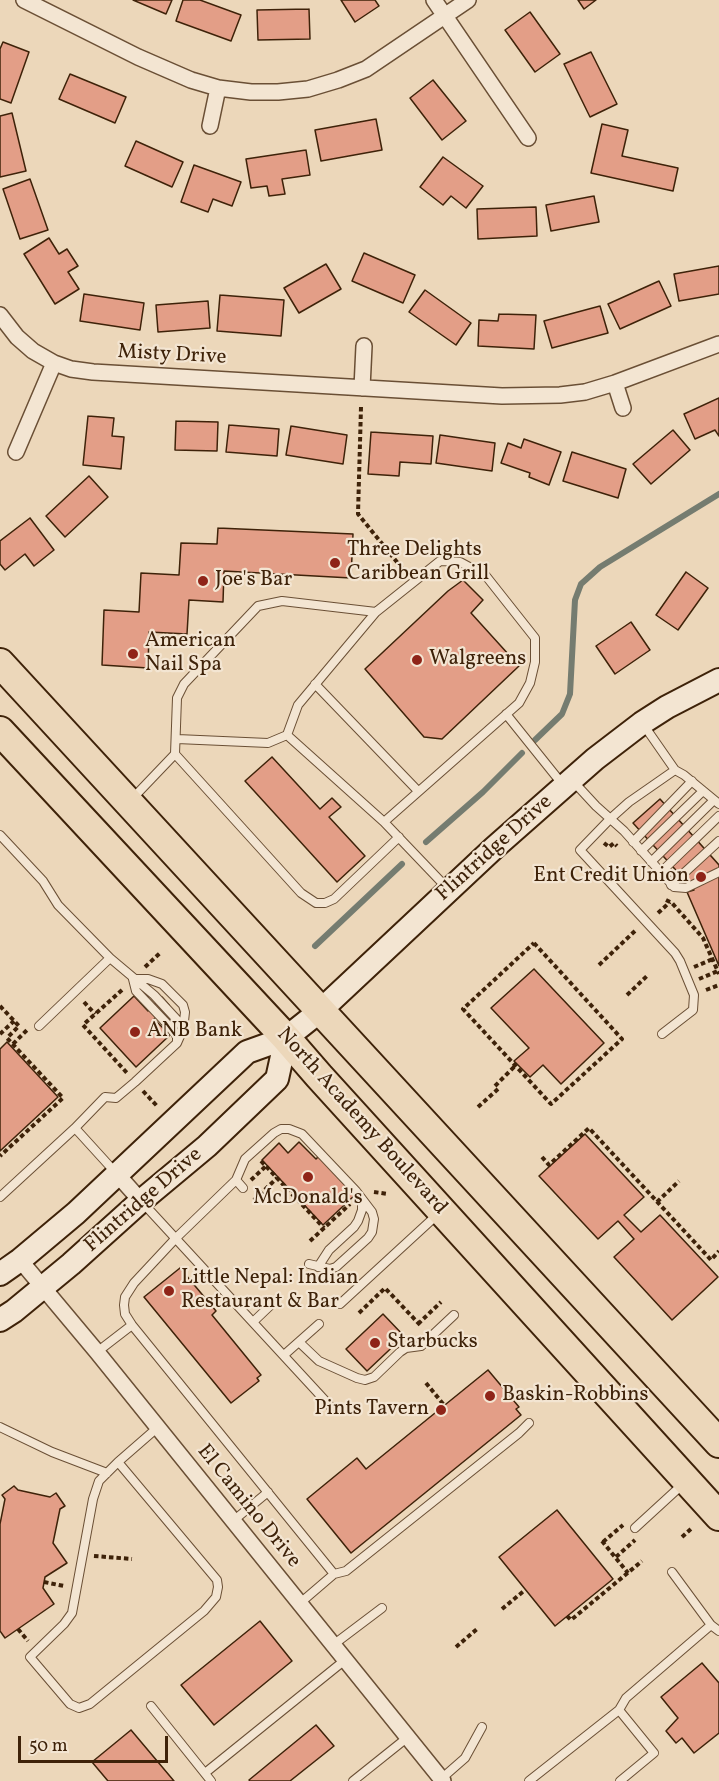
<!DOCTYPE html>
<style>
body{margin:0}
#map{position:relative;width:719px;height:1781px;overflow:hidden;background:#ecd7ba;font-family:Vollkorn,serif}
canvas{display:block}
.scale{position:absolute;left:18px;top:1736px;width:150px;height:27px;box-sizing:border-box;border:3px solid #3e2209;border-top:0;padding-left:8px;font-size:18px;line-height:21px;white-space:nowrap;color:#3e2209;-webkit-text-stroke:4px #f3e5d2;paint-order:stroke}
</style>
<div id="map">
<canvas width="719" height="1781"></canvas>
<div class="scale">50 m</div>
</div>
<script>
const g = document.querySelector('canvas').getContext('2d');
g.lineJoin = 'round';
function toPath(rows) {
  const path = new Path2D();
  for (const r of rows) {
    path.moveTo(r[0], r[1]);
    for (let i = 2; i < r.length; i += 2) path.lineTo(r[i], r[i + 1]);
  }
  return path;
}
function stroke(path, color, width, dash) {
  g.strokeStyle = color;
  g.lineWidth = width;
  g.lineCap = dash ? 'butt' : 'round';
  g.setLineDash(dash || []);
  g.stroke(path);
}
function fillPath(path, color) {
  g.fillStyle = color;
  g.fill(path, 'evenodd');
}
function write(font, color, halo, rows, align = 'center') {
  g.font = font + ' Vollkorn,serif';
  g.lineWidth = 4.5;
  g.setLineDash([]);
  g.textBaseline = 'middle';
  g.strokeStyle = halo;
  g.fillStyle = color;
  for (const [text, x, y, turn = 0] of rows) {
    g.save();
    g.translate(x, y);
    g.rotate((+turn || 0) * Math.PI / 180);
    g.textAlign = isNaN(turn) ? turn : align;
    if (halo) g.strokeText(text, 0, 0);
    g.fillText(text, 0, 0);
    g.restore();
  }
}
stroke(toPath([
 [535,740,562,714,570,694,575,600,581,584,600,567,719,494],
 [426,842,483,792,522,753],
 [315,946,402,864]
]), '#757c70', 6);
const building = toPath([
 [133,0,172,0,166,14,133,0],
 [183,0,200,0,241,15,231,41,176,21,183,0],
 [341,0,375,0,379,6,355,22,341,0],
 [578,0,596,0,584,9,578,0],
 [309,9,310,39,258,40,257,10,309,9],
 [530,12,560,54,535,72,505,30,530,12],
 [3,42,29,52,11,103,0,99,0,49,3,42],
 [591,52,617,104,590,117,564,64,591,52],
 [70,74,126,97,115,123,59,99,70,74],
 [433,80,466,121,442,140,410,98,433,80],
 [12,113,26,171,0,177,0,116,12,113],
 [376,119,382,150,321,161,315,130,376,119],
 [602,124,628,130,622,156,678,168,673,191,591,173,602,124],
 [136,141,183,162,172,187,125,166,136,141],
 [306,150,310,175,282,179,285,194,269,196,267,186,251,188,246,159,306,150],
 [443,157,483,186,466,208,451,196,443,205,420,187,443,157],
 [194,165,241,182,232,206,213,199,208,212,181,202,194,165],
 [30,179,48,230,20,239,3,189,30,179],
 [594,196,599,222,551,231,546,205,594,196],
 [536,207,537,236,478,239,477,209,536,207],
 [49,238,59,254,67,249,78,266,68,272,79,289,55,304,24,254,49,238],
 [364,253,415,275,403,303,352,281,364,253],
 [326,264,341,289,299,313,284,288,326,264],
 [719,266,719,294,679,301,674,274,719,266],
 [659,281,671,306,620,329,608,304,659,281],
 [425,290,471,323,456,345,409,312,425,290],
 [84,294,144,303,140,330,80,321,84,294],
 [220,295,284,300,281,336,217,331,220,295],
 [208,301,210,328,158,332,156,305,208,301],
 [600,306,608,333,552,348,544,321,600,306],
 [499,314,536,315,534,349,478,346,479,320,498,321,499,314],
 [719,398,719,436,715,430,695,439,684,414,719,398],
 [88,416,114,418,112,436,124,437,121,469,83,465,88,416],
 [176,421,218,422,217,451,175,450,176,421],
 [229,425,279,429,277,456,226,452,229,425],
 [291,426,347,435,343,464,286,455,291,426],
 [673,430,690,450,651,484,633,464,673,430],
 [371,432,433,436,431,464,400,462,399,476,368,474,371,432],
 [440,435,495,443,492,471,436,463,440,435],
 [524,439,561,452,549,485,529,477,530,473,501,463,508,443,521,448,524,439],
 [572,452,626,469,618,498,563,481,572,452],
 [89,476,108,497,65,537,46,516,89,476],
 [30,518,54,550,34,566,25,554,5,570,0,564,0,541,30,518],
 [218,528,353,534,351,578,224,571,223,602,189,600,187,634,149,632,148,668,102,665,104,610,139,612,141,573,179,575,181,543,217,544,218,528],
 [686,572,708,588,678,630,656,615,686,572],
 [463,580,483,600,471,613,519,666,442,739,424,737,365,669,448,591,463,580],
 [631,622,650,650,615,674,596,646,631,622],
 [272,757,320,809,332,798,341,807,329,817,365,856,337,882,245,781,272,757],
 [660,799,719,865,719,966,687,892,694,890,633,823,660,799],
 [534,969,604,1043,561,1084,543,1065,530,1077,514,1061,529,1048,491,1008,534,969],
 [134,996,148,1011,162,997,169,1005,154,1019,170,1035,136,1067,100,1028,134,996],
 [7,1042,58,1097,0,1151,0,1049,7,1042],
 [585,1134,644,1197,624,1215,641,1232,660,1215,718,1277,672,1320,614,1257,634,1239,618,1221,598,1239,539,1176,585,1134],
 [299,1142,316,1159,319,1156,355,1195,323,1225,262,1160,279,1143,288,1153,299,1142],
 [180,1268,216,1311,212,1315,261,1375,257,1378,259,1381,231,1403,144,1297,180,1268],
 [383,1314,404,1336,367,1371,346,1349,383,1314],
 [488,1370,519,1407,516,1409,521,1415,351,1553,307,1499,357,1458,366,1469,488,1370],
 [14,1486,18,1490,50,1497,56,1493,65,1506,60,1509,53,1543,67,1563,45,1577,43,1588,54,1604,5,1638,0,1631,0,1524,5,1499,2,1495,14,1486],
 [557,1510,613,1579,555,1626,499,1557,557,1510],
 [260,1621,292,1661,214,1725,181,1685,260,1621],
 [702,1663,719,1683,719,1733,694,1753,682,1738,676,1743,666,1731,678,1718,661,1697,702,1663],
 [316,1725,334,1746,290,1781,250,1781,249,1780,316,1725],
 [131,1730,174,1781,108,1781,92,1762,131,1730]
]);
fillPath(building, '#e39e87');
stroke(building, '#3e2209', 1.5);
const lane = toPath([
 [315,684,418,791],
 [506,714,563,785],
 [643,724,675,770,629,802,610,819,580,850,675,953,680,961,694,995,693,1010,662,1034],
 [287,735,298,705,376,612],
 [177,739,268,743,287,735,384,822],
 [175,754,301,893,316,903,325,903,334,899,399,837],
 [675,770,684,775,719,804],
 [572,780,596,806,624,831,674,887,686,888,719,872],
 [132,799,175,754,177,698,184,684,258,606,282,601,376,612,440,561,460,562,486,576,535,638,535,662,530,683,519,703,384,822,448,889],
 [0,835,43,881,58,905,110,958,39,1026],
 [633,842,692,781],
 [641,851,703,791],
 [651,862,714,800],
 [660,873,719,816],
 [671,885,719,841],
 [110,958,154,995,180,1023,182,1028,181,1034,177,1043,135,1082,116,1098,105,1097,75,1128,115,1172],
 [177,1042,177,1037,174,1031,136,991,133,979,148,979,162,984,183,1005,185,1012,183,1030],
 [236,1180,245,1159,274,1133,281,1129,289,1129,302,1134,356,1191,372,1212,374,1219,372,1232,368,1238,336,1267,330,1269,309,1264],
 [243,1188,236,1180,176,1238,134,1283,125,1297,124,1305,125,1314,132,1325,334,1574],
 [0,1197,75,1128],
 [142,1202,331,1407],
 [318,1267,329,1250,354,1227,358,1221,362,1210,362,1199],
 [340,1304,438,1214],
 [253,1322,275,1301],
 [299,1342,319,1361,357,1378,365,1380,374,1377,400,1352,406,1348,421,1346,454,1315],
 [97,1352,132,1325],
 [284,1355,319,1324],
 [0,1427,52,1452,107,1473],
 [118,1462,99,1481,93,1499,72,1613,64,1624,30,1657,70,1704,79,1708,90,1704,204,1611,216,1597,218,1587,217,1580,118,1462,157,1428],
 [233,1521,268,1492],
 [635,1528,683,1484],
 [672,1572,711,1625,719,1631],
 [299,1604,334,1574,346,1571,519,1433,529,1423],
 [333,1645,382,1608],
 [151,1706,211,1781],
 [619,1710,626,1698,711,1625],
 [205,1773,345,1660],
 [441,1779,465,1758,482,1727],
 [353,1781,408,1737],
 [529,1781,619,1710,654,1753,620,1781]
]);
const street = toPath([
 [24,0,138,57,191,80,218,88,251,92,278,92,308,89,338,80,366,69,468,0],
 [434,0,528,138],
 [210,126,218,88],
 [0,315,17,337,33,351,54,363,71,369,93,372,502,396,560,395,585,392,615,383,719,344],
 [615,383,623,408],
 [362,388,364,346],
 [16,452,54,363],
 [116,1173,141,1201],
 [20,1260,97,1352,443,1781]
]);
const secondary = toPath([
 [0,1274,20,1260,76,1213,247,1052,286,1038,320,1011,494,848,595,759,642,723,667,707,719,680],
 [0,1320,14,1311,71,1264,141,1201,207,1146,277,1079,286,1038]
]);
const highway = toPath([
 [0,663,719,1443],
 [0,731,286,1038,319,1076,719,1516]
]);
stroke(lane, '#6a4f35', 10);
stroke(street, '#6a4f35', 18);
stroke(secondary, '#3e2209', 26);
stroke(highway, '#3e2209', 32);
stroke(toPath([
 [361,407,358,514,405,572],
 [604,843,609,847,614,843,617,846],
 [666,900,672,903,703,938,719,974],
 [658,913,670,902],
 [534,943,622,1039,551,1104,463,1009,534,943],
 [599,965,636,930],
 [145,967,160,953],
 [694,967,713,959],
 [699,979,718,971],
 [122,990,83,1025,128,1074],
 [706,990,719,985],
 [627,995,648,975],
 [84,1002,95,1014],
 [0,1006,19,1026,7,1038,63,1098,0,1156],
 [0,1034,14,1021],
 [13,1044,27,1030],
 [495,1086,515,1066],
 [143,1091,157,1106],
 [478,1107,498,1089],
 [542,1157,549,1165,589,1128,711,1260,719,1251],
 [261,1161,324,1228],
 [251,1180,266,1166],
 [374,1192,388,1194],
 [254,1200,277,1178],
 [657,1202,679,1181],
 [310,1241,350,1204],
 [359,1313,385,1288,422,1327],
 [418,1324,441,1302],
 [426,1383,444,1405],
 [682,1537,693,1527],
 [602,1541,628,1573],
 [603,1542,623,1525],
 [94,1556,132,1559],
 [616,1557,635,1540],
 [44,1582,64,1586],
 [502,1609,525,1590],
 [567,1616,571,1620,642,1561],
 [18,1629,28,1641],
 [456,1647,477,1629]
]), '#3e2209', 4, [4.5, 3]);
stroke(lane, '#f3e5d2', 8);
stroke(street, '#f3e5d2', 15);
stroke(secondary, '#f3e5d2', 22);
stroke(highway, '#ecd7ba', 28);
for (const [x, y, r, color] of [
 [335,563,6,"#8f2418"],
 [203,581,6,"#8f2418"],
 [133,654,6,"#8f2418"],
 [417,660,6,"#8f2418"],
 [701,877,6,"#8f2418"],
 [135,1032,6,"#8f2418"],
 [308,1177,6,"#8f2418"],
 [169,1291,6,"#8f2418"],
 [375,1343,6,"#8f2418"],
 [490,1396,6,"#8f2418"],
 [441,1410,6,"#8f2418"]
]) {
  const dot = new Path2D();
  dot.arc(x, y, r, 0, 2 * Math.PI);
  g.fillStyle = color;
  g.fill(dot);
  stroke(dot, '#f3e5d2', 2);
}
write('21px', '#3e2209', '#f3e5d2', [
 ["Misty Drive",172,356,3],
 ["Flintridge Drive",495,849,-42],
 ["North Academy Boulevard",361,1122,48],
 ["Flintridge Drive",144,1201,-41],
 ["El Camino Drive",248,1507,51]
]);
write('21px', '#3e2209', '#f3e5d2', [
 ["Three Delights",347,551],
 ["Caribbean Grill",347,575],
 ["Joe's Bar",215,581],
 ["American",145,642],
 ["Nail Spa",145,666],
 ["Walgreens",429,660],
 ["Ent Credit Union",689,877,"right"],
 ["ANB Bank",147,1032],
 ["McDonald's",308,1199,"center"],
 ["Little Nepal: Indian",181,1279],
 ["Restaurant & Bar",181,1303],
 ["Starbucks",387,1343],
 ["Baskin-Robbins",502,1396],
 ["Pints Tavern",429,1410,"right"]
], 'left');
</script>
